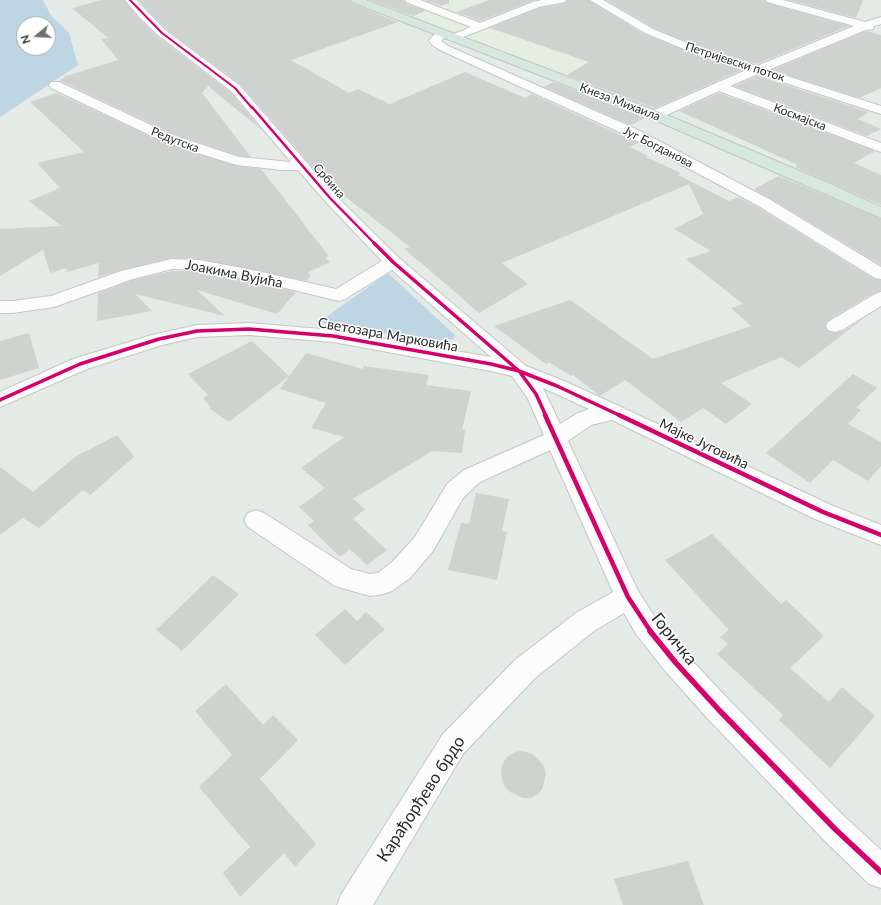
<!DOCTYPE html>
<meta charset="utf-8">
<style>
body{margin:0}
#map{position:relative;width:881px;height:905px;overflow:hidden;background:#e4eae6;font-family:Lato,sans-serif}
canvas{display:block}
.north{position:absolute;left:16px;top:16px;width:40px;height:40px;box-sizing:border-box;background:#fff;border:1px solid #ababab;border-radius:50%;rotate:252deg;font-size:11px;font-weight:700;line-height:16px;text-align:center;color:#2d2d2d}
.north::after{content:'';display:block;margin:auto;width:14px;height:18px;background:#6d6f6e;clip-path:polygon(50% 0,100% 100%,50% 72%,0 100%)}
</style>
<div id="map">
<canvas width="881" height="905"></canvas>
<div class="north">N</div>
</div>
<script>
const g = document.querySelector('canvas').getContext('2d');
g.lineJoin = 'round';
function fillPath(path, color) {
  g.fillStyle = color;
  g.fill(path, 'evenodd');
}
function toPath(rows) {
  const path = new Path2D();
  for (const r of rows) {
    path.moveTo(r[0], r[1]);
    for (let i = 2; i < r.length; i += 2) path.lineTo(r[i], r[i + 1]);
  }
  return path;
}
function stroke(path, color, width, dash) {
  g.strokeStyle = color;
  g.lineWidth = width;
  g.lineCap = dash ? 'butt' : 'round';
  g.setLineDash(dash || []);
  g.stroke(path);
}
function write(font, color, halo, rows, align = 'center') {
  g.font = font + ' Lato,sans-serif';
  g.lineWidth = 3;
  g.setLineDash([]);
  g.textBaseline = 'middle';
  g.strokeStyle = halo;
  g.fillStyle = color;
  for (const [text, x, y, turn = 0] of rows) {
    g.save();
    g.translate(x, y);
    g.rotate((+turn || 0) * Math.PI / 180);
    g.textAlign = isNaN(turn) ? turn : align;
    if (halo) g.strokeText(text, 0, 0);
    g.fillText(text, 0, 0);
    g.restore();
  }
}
fillPath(toPath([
 [368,0,567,0,630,31,586,77,527,60]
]), '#e4efe2');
fillPath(toPath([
 [0,0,43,0,50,14,69,33,78,65,0,117],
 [24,24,48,24,48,48,24,48],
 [389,274,455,335,453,339,437,343,319,322,384,276]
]), '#bed5e3');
fillPath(toPath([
 [101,0,124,0,140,20,157,36,230,92,262,130,208,86,202,93,251,157,239,156,171,133,59,80,65,78,63,77,118,60,101,39,108,38,72,8],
 [138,0,350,0,351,3,398,22,291,60,349,93,358,89,390,104,465,72,525,98,532,94,638,143,630,147,648,156,646,157,681,173,678,175,729,201,738,197,756,206,874,279,881,280,881,291,874,293,827,321,825,325,827,331,835,333,843,331,863,319,799,368,781,357,721,383,752,404,726,424,703,408,681,422,625,380,600,396,573,375,571,376,549,362,546,364,494,326,570,300,653,359,751,326,731,308,743,304,686,259,711,251,674,229,703,214,689,184,502,263,528,284,479,313,426,267,404,249,410,247,324,180,240,84,167,30],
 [370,0,404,0,405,3,426,11,413,16],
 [424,0,449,0,449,3,441,6],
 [489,0,535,0,480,21,456,12],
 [567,0,589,0,644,34,691,53,742,70,655,108,567,75,589,62,490,28,539,8,565,3],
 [606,0,765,0,767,3,849,26,757,64,700,47,654,28],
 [789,0,863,0,856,18],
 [866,31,881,35,881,88,859,98,772,70],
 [758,76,869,112,858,119,881,129,867,136,734,86],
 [553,82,645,118,631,125,544,87],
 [57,93,160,141,237,166,261,169,329,256,325,258,330,262,307,273,311,275,306,281,199,259,172,258,121,270,98,277,99,263,67,272,66,268,50,273,43,250,0,276,0,229,61,226,29,201,60,188,37,163,84,152,30,102],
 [719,93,875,151,854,163,881,175,881,205,795,167,798,165,679,111],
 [779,176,881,219,881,265,754,189],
 [172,271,199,271,248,280,296,292,277,314,197,290,225,316,135,294,152,311,97,321,98,293,133,280],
 [29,333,39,368,0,380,0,341],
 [252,341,289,376,229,422,209,408,211,407,203,398,208,395,188,374],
 [306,353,363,369,364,366,429,375,426,385,471,391,462,430,465,430,462,453,432,451,353,499,365,509,353,519,387,550,367,565,350,549,340,557,308,525,314,521,299,507,325,488,301,468,344,437,311,428,326,403,280,389],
 [853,374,877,388,856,408,861,410,848,424,881,442,881,466,868,481,833,460,810,483,766,453],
 [117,435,134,457,89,496,89,494,83,490,39,528,23,518,0,535,0,467,33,492,75,457],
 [476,493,509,499,502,531,507,532,497,580,448,570,461,523,469,524],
 [712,534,781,604,786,600,824,636,790,668,829,702,842,687,875,716,830,768,779,720,783,715,717,654,728,644,720,637,729,630,665,560],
 [213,575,239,594,182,651,156,630],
 [345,609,357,621,366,612,385,629,345,665,315,635],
 [226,684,263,725,273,715,298,740,260,779,316,844,295,867,284,853,240,897,223,873,250,847,199,787,232,755,195,711],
 [520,751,527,752,534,755,544,766,546,774,542,789,538,794,531,798,523,798,510,792,504,786,502,778,501,770,503,763,507,757,513,753],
 [688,861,704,905,623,905,614,879]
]), '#ced3d0');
const minor = toPath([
 [125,0,136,0,166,31,239,85,335,195,399,258,526,366,564,381,621,407,831,505,881,525,881,545,815,519,612,420,591,425,568,441,637,589,654,616,686,654,729,700,846,818,881,850,881,888,869,884,824,840,709,720,666,672,636,634,624,613,594,631,535,678,463,754,373,905,337,905,342,893,443,734,515,660,576,613,613,592,550,450,480,482,463,498,433,551,410,578,392,591,383,594,370,596,335,586,248,527,244,520,248,513,256,510,264,513,351,569,370,574,378,573,392,562,415,537,447,484,464,470,544,435,527,397,512,376,491,371,333,342,249,335,197,337,162,345,87,369,0,407,0,392,73,359,152,335,197,325,249,323,333,330,491,357,392,270,345,299,339,301,248,279,199,270,172,269,133,279,54,307,13,313,0,313,0,301,13,301,51,296,121,271,172,259,199,260,248,269,336,289,382,261,325,201,298,170,282,170,237,165,201,154,160,140,51,88,49,85,51,82,59,82,170,134,239,157,291,162,231,91,158,35,141,19,125,0],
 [543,388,550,391,589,409,578,413,560,424,543,388],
 [405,0,420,0,480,23,533,2,542,0,566,0,565,2,539,7,453,41,449,40,447,38,449,36,471,27,406,2,405,0],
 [590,0,603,0,653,29,699,48,757,66,854,26,767,2,766,0,783,0,865,22,881,17,881,24,874,26,873,29,866,30,768,70,881,106,881,114,758,74,730,86,881,143,881,152,719,91,660,118,650,118,648,115,650,112,746,70,691,52,645,33,590,0],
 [441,31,445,32,447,34,441,41,448,46,636,129,769,199,881,267,881,279,875,278,757,205,626,135,440,50,432,45,429,40,437,32,441,31],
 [881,292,881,306,842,330,835,332,828,330,826,326,828,322,875,294,881,292]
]);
const major = toPath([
 [351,0,366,0,660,112,826,182,881,207,881,218,650,118,352,2,351,0]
]);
stroke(minor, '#c6c6c6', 2);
stroke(major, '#c3c6c4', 2);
fillPath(minor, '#fbfcfb');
fillPath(major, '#d6e7df');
stroke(toPath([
 [130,0,162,33,235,88,252,108]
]), '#d6006c', 2);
stroke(toPath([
 [252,107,330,198,375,244]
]), '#d6006c', 2.5);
stroke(toPath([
 [374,243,393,262,519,371,536,394,546,416],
 [0,400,80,364,159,339,197,331,249,329,333,336,491,364,519,371,557,386,621,416]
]), '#d6006c', 3.5);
stroke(toPath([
 [545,415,628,597,651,632],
 [619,415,823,512,881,535]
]), '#d6006c', 4.5);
stroke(toPath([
 [650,631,676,663,719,710,835,829,881,872]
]), '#d6006c', 5.5);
write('12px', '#2d2d2d', '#fff', [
 ["Петријевски поток",735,62,18],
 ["Кнеза Михаила",620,102,21],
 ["Космајска",800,117,21],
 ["Редутска",175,140,21],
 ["Југ Богданова",658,147,27],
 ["Србина",329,181,49]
]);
write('14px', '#2d2d2d', '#fff', [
 ["Јоакима Вујића",234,274,11],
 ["Светозара Марковића",388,335,10],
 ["Мајке Југовића",704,444,26]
]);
write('17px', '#2d2d2d', '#fff', [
 ["Горичка",674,639,51],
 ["Карађорђево брдо",421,799,-57]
]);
</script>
